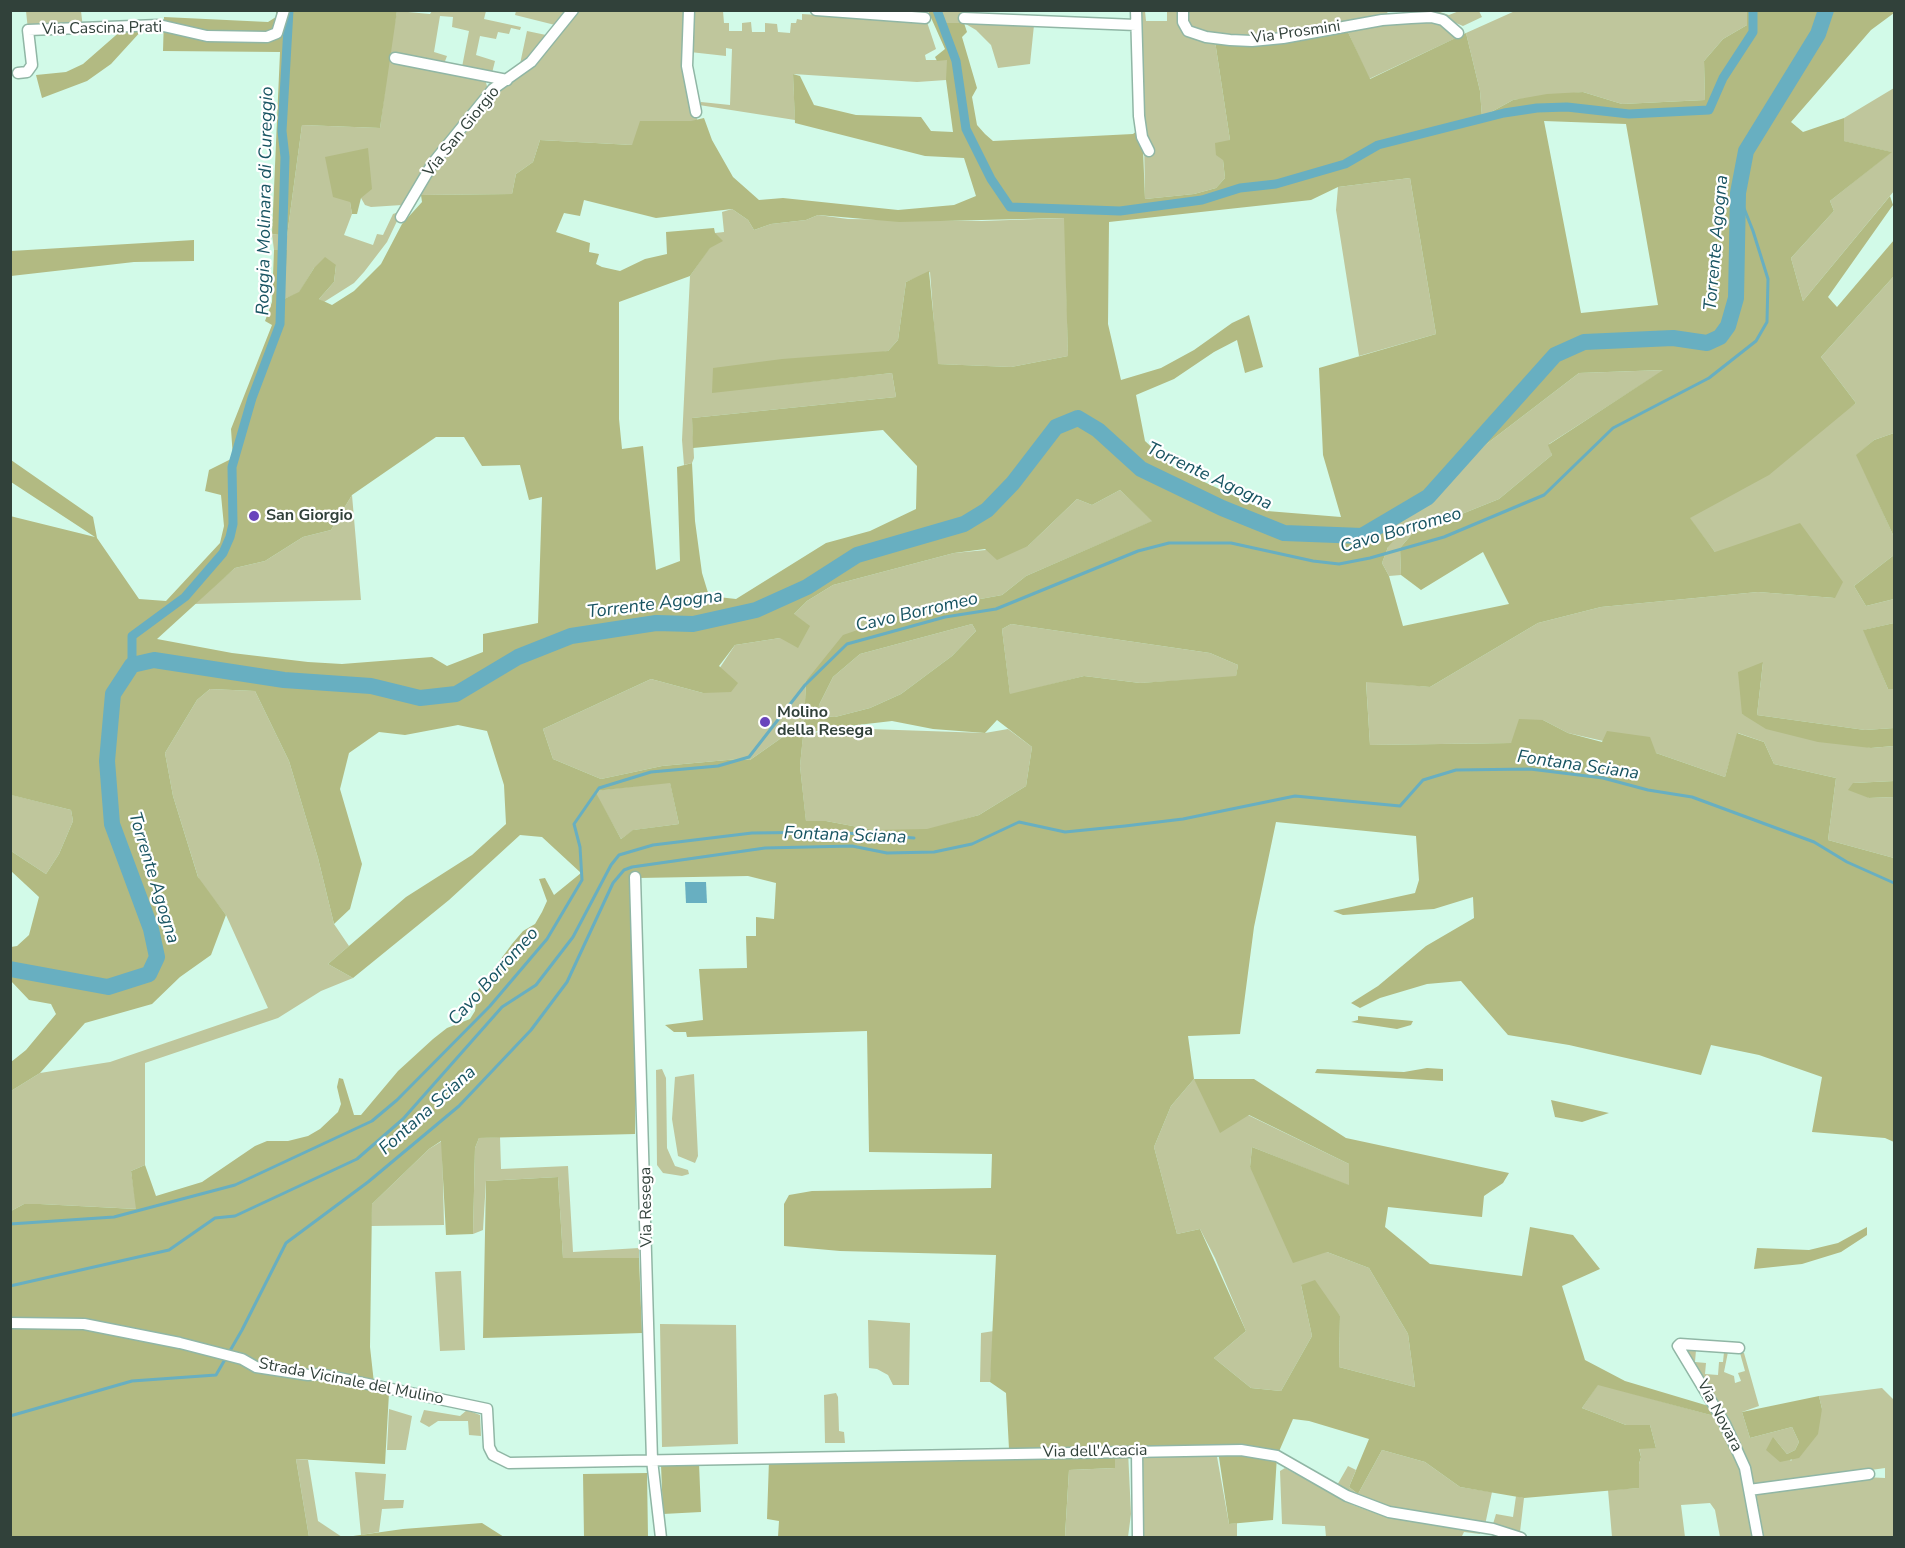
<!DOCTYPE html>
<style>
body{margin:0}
#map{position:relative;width:1905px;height:1548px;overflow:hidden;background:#d2fae8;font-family:"Nunito Sans",sans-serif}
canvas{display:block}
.frame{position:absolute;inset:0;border:12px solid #31413a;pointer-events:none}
</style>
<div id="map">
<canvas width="1905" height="1548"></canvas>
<div class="frame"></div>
</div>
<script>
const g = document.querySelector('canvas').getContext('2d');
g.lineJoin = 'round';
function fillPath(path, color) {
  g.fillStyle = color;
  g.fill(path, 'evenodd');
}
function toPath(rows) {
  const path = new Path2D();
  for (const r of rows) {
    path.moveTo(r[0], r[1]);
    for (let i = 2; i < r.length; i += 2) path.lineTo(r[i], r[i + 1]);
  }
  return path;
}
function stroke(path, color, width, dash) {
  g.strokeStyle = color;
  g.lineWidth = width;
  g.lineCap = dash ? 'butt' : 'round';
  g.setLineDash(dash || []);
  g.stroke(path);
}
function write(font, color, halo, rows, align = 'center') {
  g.font = font + ' "Nunito Sans",sans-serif';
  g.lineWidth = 4.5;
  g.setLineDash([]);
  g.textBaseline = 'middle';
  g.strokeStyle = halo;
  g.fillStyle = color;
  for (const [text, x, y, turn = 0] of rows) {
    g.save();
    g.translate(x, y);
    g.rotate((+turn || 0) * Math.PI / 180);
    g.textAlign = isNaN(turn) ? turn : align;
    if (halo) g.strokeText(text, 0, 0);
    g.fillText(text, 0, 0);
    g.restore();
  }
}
fillPath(toPath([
 [1186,10,1387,10,1388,17,1253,38,1211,34,1188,27],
 [26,11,81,11,83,28,28,30],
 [397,11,430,14,432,11,486,11,484,19,521,27,520,30,511,28,509,34,498,32,496,39,480,36,476,55,495,61,492,73,462,67,469,31,452,27,453,17,440,16,434,52,447,56,444,64,389,53],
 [516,11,566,11,555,25,515,15],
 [576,11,684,11,697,120,632,145,540,140,533,162,516,174,512,194,421,195,435,164,472,118],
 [692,11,723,11,724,23,729,23,729,31,742,31,742,23,751,22,752,32,765,32,765,23,777,24,778,32,790,33,791,23,796,23,797,19,802,20,802,14,927,22,936,49,925,55,926,60,947,60,948,77,946,80,917,82,793,74,795,120,699,105,701,102,730,105,732,49,726,48,726,56,690,52],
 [939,11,970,11,963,13,1034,25,1030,64,998,68,991,45,976,30,964,23,944,23],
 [1142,11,1145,11,1146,21,1167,21,1167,11,1180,11,1181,23,1215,41,1230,140,1223,160,1225,178,1216,188,1194,194,1145,199],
 [1437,11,1449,15,1459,11,1479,11,1482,17,1463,26,1437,15,1412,15,1411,12],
 [1515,11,1747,11,1747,25,1723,39,1704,61,1705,100,1622,104,1583,92,1513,100,1482,117,1480,91,1466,33],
 [1381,22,1439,22,1458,37,1369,79,1347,30],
 [527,31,546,35,530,56,520,64],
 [389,58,485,79,488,90,431,157,402,205,371,207,365,205,361,198,350,202,352,214,344,235,373,245,377,234,383,235,393,214,396,213,398,219,387,242,364,272,354,283,324,302,319,299,334,282,336,265,314,268,299,293,284,299,286,251,274,250,272,234,287,236,302,125,380,128],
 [1894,88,1894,191,1803,301,1791,258,1834,211,1830,201,1891,152,1843,141,1844,118],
 [1410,178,1436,334,1359,356,1336,210,1338,187],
 [732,209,748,220,754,230,771,224,806,220,818,215,848,219,982,221,1065,218,1068,356,1011,367,937,364,930,272,906,282,898,340,888,351,713,392,892,373,896,397,692,418,694,458,692,463,684,465,682,440,690,276,710,247,715,233,724,232,722,212],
 [1894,276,1894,433,1874,440,1857,455,1894,537,1894,555,1854,586,1866,606,1894,599,1894,623,1864,630,1888,689,1894,689,1894,728,1865,730,1757,715,1763,662,1742,714,1871,748,1894,746,1894,781,1853,783,1869,798,1894,797,1894,858,1828,840,1836,778,1774,764,1764,742,1738,733,1725,777,1656,753,1568,733,1543,720,1511,743,1370,745,1366,681,1430,687,1538,623,1601,607,1758,592,1835,598,1715,552,1689,518,1856,403,1821,357],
 [1664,370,1549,444,1552,455,1499,499,1412,534,1400,548,1401,575,1389,576,1382,563,1388,547,1381,517,1429,488,1579,373],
 [1120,490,1153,521,1026,576,1002,595,910,612,806,681,804,722,750,760,738,759,662,766,601,779,553,759,543,729,651,679,703,693,735,645,780,638,794,614,807,601,833,585,954,553,1028,546,1077,499,1092,505],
 [352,495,361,600,193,604,235,568,265,561,303,537,331,530],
 [972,624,976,631,952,656,901,694,870,708,835,717,818,716,819,705,833,677,860,654],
 [1011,624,1210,653,1238,665,1236,677,1140,683,1084,676,1010,695,1002,629],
 [210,689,255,691,289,761,318,858,334,924,349,946,328,964,353,978,321,991,278,1018,145,1063,145,1165,131,1171,137,1209,40,1204,24,1204,11,1211,11,1091,40,1073,110,1062,268,1008,226,915,199,880,173,796,165,753,197,700],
 [840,728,985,733,1008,729,1032,747,1026,786,979,815,927,830,874,830,826,821,806,822,800,766,803,735],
 [670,782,679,824,634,830,621,839,594,791],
 [12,795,71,810,73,821,59,854,46,874,11,851],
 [662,1069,666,1078,667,1148,675,1166,688,1170,689,1174,682,1176,663,1173,657,1165,656,1070],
 [694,1074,698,1156,695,1163,678,1156,672,1119,675,1077],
 [1194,1079,1248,1115,1349,1164,1350,1186,1252,1147,1250,1167,1327,1252,1369,1268,1408,1334,1415,1387,1339,1367,1340,1316,1301,1285,1312,1336,1281,1391,1251,1388,1214,1358,1246,1331,1215,1258,1200,1229,1177,1234,1154,1147,1171,1106],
 [500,1137,501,1169,568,1166,573,1252,639,1248,639,1258,563,1258,558,1177,486,1181,483,1230,473,1234,475,1148,479,1138],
 [442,1141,444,1225,371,1226,372,1204,429,1149],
 [461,1271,465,1350,440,1351,435,1272],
 [868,1320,910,1323,909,1385,893,1385,888,1375,877,1369,869,1368],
 [660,1324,736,1325,738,1444,662,1447],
 [994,1331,990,1382,980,1382,981,1333],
 [1686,1349,1696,1350,1695,1362,1706,1363,1705,1374,1718,1375,1719,1362,1723,1362,1724,1352,1728,1352,1724,1372,1734,1376,1735,1383,1741,1381,1738,1373,1745,1371,1740,1353,1744,1353,1759,1406,1742,1412,1750,1438,1792,1427,1799,1442,1795,1450,1787,1454,1773,1437,1791,1461,1822,1409,1819,1396,1882,1388,1894,1400,1894,1537,1763,1537,1756,1493,1864,1477,1885,1478,1885,1468,1752,1487,1728,1421,1708,1385,1685,1354],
 [1598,1384,1718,1417,1742,1468,1754,1537,1720,1537,1715,1510,1710,1503,1681,1505,1685,1537,1612,1537,1608,1490,1639,1488,1639,1464,1641,1457,1639,1448,1656,1448,1650,1425,1626,1425,1582,1408],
 [836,1393,838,1397,839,1431,844,1432,845,1443,825,1443,824,1395],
 [389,1409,412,1416,406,1450,387,1450],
 [424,1410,460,1416,467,1410,480,1415,481,1436,469,1435,468,1421,438,1421,429,1427,420,1422],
 [1382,1450,1425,1462,1460,1487,1492,1492,1485,1525,1391,1509,1336,1487,1348,1466,1356,1470,1349,1487,1358,1494],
 [1115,1451,1128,1451,1131,1514,1128,1537,1065,1537,1069,1470,1115,1468],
 [1142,1451,1216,1451,1229,1524,1237,1523,1237,1537,1144,1537],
 [296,1459,308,1460,318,1521,342,1537,309,1537],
 [1285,1468,1353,1505,1386,1517,1480,1530,1480,1534,1464,1532,1461,1538,1326,1537,1325,1526,1282,1524,1280,1471],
 [355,1472,386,1474,384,1500,404,1500,403,1508,382,1509,379,1532,361,1535],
 [1516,1496,1524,1498,1520,1532,1493,1524,1496,1514,1513,1517]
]), '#bfc69c');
fillPath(toPath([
 [276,11,397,11,380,128,302,125,287,236,272,234,280,52,163,51,164,17,268,22,276,17],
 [928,11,939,11,944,23,964,23,967,32,962,37,977,88,972,97,977,125,985,134,993,141,1133,134,1138,130,1143,149,1145,199,1194,194,1216,188,1225,178,1223,160,1216,155,1215,143,1230,140,1215,41,1347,30,1370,79,1466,33,1480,91,1482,117,1513,100,1547,94,1583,92,1622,104,1705,100,1704,61,1723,39,1747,25,1747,11,1894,11,1894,13,1871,30,1791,122,1803,132,1844,118,1844,141,1892,152,1830,201,1834,211,1791,258,1803,301,1890,196,1893,205,1828,297,1837,307,1894,240,1894,276,1821,357,1856,403,1769,475,1690,518,1715,552,1800,523,1843,582,1835,598,1758,592,1601,607,1538,623,1430,687,1366,682,1370,745,1511,743,1519,719,1543,720,1568,733,1602,742,1607,731,1650,737,1656,753,1725,777,1737,733,1764,742,1774,764,1836,778,1828,840,1894,858,1894,1142,1885,1138,1812,1132,1822,1077,1759,1055,1711,1045,1701,1075,1569,1045,1508,1035,1461,981,1427,984,1380,998,1360,1008,1351,1003,1378,986,1426,946,1474,918,1473,897,1434,909,1343,915,1333,911,1415,893,1419,880,1416,836,1276,822,1254,927,1240,1034,1188,1036,1194,1079,1254,1079,1346,1138,1509,1173,1503,1183,1484,1196,1482,1217,1388,1207,1385,1227,1430,1264,1522,1276,1530,1227,1573,1235,1600,1269,1562,1286,1585,1360,1625,1381,1712,1407,1718,1417,1598,1385,1582,1408,1626,1425,1650,1425,1656,1448,1639,1449,1641,1457,1639,1464,1639,1488,1524,1498,1460,1487,1425,1462,1382,1450,1358,1494,1349,1487,1369,1439,1309,1421,1293,1419,1277,1456,1273,1520,1229,1524,1218,1451,1241,1447,1009,1449,1006,1393,990,1382,996,1255,840,1251,784,1246,784,1204,789,1195,812,1191,991,1188,992,1154,869,1152,867,1031,687,1037,686,1032,674,1032,665,1025,703,1020,699,969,747,968,746,936,756,936,756,917,774,919,776,883,748,876,638,878,635,1134,479,1138,475,1148,473,1234,446,1235,441,1141,429,1149,372,1204,370,1347,375,1392,389,1393,385,1464,296,1459,309,1537,11,1537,11,1211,24,1204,40,1204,136,1209,131,1171,145,1165,156,1196,202,1182,255,1146,267,1141,288,1141,308,1136,320,1129,338,1112,341,1104,337,1087,339,1078,343,1079,354,1115,361,1115,398,1071,433,1039,447,1028,470,1019,475,1011,478,990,512,944,523,931,535,924,542,912,547,901,539,879,545,878,554,895,581,873,542,837,520,835,449,900,353,978,328,964,406,897,472,855,506,824,504,785,487,731,458,725,405,735,379,732,349,753,340,789,362,864,350,909,334,924,318,858,289,761,255,691,210,689,197,700,165,753,173,796,198,877,226,915,211,955,180,977,152,1004,85,1023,40,1073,11,1091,11,1062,26,1050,56,1014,51,1004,29,1000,11,981,11,947,17,946,29,935,39,897,11,871,11,851,46,874,59,854,73,821,71,810,11,795,10,516,95,537,11,482,11,460,93,517,97,538,139,599,166,601,220,543,224,526,221,495,205,491,209,470,233,458,231,429,272,325,265,321,272,302,274,250,287,250,284,299,299,292,314,268,325,257,336,265,334,282,319,299,332,305,354,291,381,264,402,224,422,202,421,195,512,194,516,174,533,162,540,140,632,145,640,121,691,121,704,118,712,140,733,177,759,200,783,198,898,210,954,205,976,196,964,158,925,156,795,123,793,74,800,76,814,105,856,115,921,117,931,131,953,132,946,80,947,60,937,61,935,57,945,49],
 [1544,121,1626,124,1658,305,1581,313],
 [1410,178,1436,334,1319,368,1323,455,1341,517,1267,511,1174,468,1145,441,1136,395,1174,379,1214,352,1237,340,1245,373,1263,367,1249,315,1232,323,1194,350,1161,368,1121,380,1108,324,1109,222,1311,200,1338,187],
 [584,200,656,218,732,209,748,220,754,230,771,224,806,220,818,215,899,222,1064,218,1068,356,1011,367,938,364,929,271,906,282,898,340,888,351,782,359,713,368,712,393,892,373,896,397,692,418,693,448,883,430,917,466,916,509,870,531,826,543,736,599,709,596,702,573,695,521,692,463,677,467,680,561,656,570,643,446,622,449,619,419,619,302,690,276,710,248,723,241,715,233,714,228,666,232,667,254,645,259,620,271,602,267,596,264,599,254,589,252,590,243,556,232,564,213,580,216],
 [1663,370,1548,445,1552,455,1499,499,1412,534,1400,548,1401,575,1421,590,1483,552,1509,604,1403,626,1389,576,1382,563,1388,547,1400,533,1381,517,1429,488,1579,373],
 [436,437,464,437,482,466,520,465,529,500,542,497,538,623,483,634,483,652,447,666,432,657,342,664,308,662,232,653,157,639,235,568,265,561,303,537,331,530,352,495],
 [1120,490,1152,521,1026,576,1002,595,910,612,843,635,806,681,804,722,750,760,738,759,662,766,601,779,553,759,543,729,651,679,703,693,731,692,738,683,719,666,735,645,780,638,798,648,810,626,794,614,807,601,833,585,954,553,985,549,997,560,1028,546,1077,499,1092,505],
 [972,624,976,631,952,656,901,694,870,708,835,717,818,716,819,705,833,677,860,654],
 [1011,624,1210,653,1238,665,1236,676,1140,683,1084,676,1010,694,1002,629],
 [997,720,1032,747,1026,786,979,815,927,829,874,830,826,821,806,821,800,766,803,736,823,729,892,721,933,729,985,733],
 [670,783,679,824,633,830,621,839,595,791],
 [1194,1079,1220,1133,1249,1115,1349,1164,1349,1185,1252,1147,1250,1167,1293,1263,1327,1252,1369,1268,1408,1334,1415,1387,1339,1367,1340,1316,1315,1280,1301,1285,1312,1336,1281,1391,1251,1388,1214,1358,1246,1331,1200,1229,1177,1234,1154,1147,1171,1106],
 [123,29,143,29,111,64,87,81,42,98,36,75,66,72,83,64],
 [368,148,372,189,361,198,357,214,352,214,350,202,333,197,325,157],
 [194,240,194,261,134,262,11,276,11,251],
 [1894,433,1894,537,1856,455,1874,440],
 [1894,555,1894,599,1866,606,1854,586],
 [1894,623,1894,689,1888,689,1863,630],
 [1763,662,1757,715,1865,730,1894,728,1894,746,1871,748,1818,742,1766,729,1742,714,1738,672],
 [1894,781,1894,797,1869,798,1848,790,1853,783],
 [1358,1016,1413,1021,1411,1025,1397,1029,1351,1022,1358,1020],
 [1427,1068,1443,1069,1443,1081,1315,1073,1317,1069,1404,1072],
 [1551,1100,1609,1113,1582,1122,1555,1117],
 [558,1177,563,1258,639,1258,642,1333,483,1338,486,1181],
 [1867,1227,1867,1235,1841,1252,1802,1264,1754,1269,1757,1248,1809,1250,1838,1243],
 [1819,1396,1822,1409,1818,1434,1799,1458,1780,1462,1766,1450,1773,1437,1787,1454,1795,1450,1799,1442,1792,1427,1750,1438,1742,1412],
 [1115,1456,1115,1468,1069,1470,1065,1536,1078,1537,778,1537,779,1521,767,1519,769,1460],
 [699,1463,701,1512,663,1514,661,1465],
 [647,1473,648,1537,346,1537,403,1529,482,1523,504,1537,584,1537,583,1474]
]), '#b2ba82');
fillPath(toPath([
 [685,882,706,882,707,903,686,903]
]), '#68afc1');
stroke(toPath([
 [10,1224,114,1217,235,1185,372,1121,397,1100,490,1006,547,939,582,880,580,847,574,824,599,788,651,772,718,766,749,757,805,685,847,644,945,617,996,609,1138,551,1169,543,1231,543,1313,561,1339,564,1370,558,1444,537,1544,495,1613,428,1709,378,1756,341,1767,322,1768,279,1753,231,1738,193],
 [10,1286,169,1250,215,1218,235,1216,357,1159,403,1119,502,1007,536,985,573,937,611,865,619,855,653,845,752,833,832,832,914,838],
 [10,1416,132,1381,216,1375,242,1330,286,1243,368,1182,459,1106,531,1030,567,982,613,883,624,870,632,867,765,848,852,846,887,853,934,852,972,844,1019,822,1065,832,1125,826,1183,819,1295,796,1400,806,1423,780,1456,770,1530,769,1603,778,1648,790,1692,797,1814,842,1847,862,1894,883]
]), '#68afc1', 3);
stroke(toPath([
 [937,10,956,61,966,129,991,179,1010,207,1120,211,1202,200,1240,188,1276,184,1345,164,1378,145,1504,113,1537,108,1567,107,1629,114,1709,110,1723,78,1753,32,1753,10],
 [132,665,132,636,185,597,223,553,230,537,233,524,232,467,252,398,280,324,285,157,282,131,289,10]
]), '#68afc1', 9);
stroke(toPath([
 [10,969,108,987,149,974,157,957,151,929,112,824,107,761,113,694,132,665,154,660,284,680,371,686,420,698,456,694,518,657,571,636,656,623,693,624,756,610,807,587,857,555,964,524,987,510,1013,483,1056,427,1078,418,1098,430,1141,469,1222,508,1284,533,1362,536,1428,497,1555,355,1584,342,1673,338,1707,343,1720,337,1728,326,1736,298,1738,193,1746,151,1818,34,1826,10]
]), '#68afc1', 16);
const minor = toPath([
 [689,10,687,66,696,112],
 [816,10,925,18],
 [1136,10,1139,116,1142,137,1149,151],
 [1183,10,1183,22,1188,31,1206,37,1230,40,1252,41,1283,38,1382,20,1411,18,1431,17,1443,20,1458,33],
 [964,18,1136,25],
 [395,58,507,80],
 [18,73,27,72,32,65,28,30,159,25,207,36,267,37,277,33,284,10],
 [401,217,433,163,493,89,531,62,573,10],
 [635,877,652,1460,661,1538],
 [10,1323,84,1324,180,1343,242,1359,256,1367,308,1375,320,1374,487,1409,489,1447,493,1455,509,1463,1241,1450,1277,1456,1347,1496,1389,1512,1493,1529,1521,1538],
 [1739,1348,1680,1344,1678,1346,1725,1424,1745,1468,1758,1538],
 [1137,1451,1138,1538],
 [1749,1490,1869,1474]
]);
stroke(minor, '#90b6a5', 13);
stroke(minor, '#fff', 10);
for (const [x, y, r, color] of [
 [254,516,6,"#6944bc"],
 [765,722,6,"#6944bc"]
]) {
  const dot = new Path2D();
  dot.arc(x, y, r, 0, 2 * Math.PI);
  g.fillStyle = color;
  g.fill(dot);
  stroke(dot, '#fff', 2);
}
write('16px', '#31413a', '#fff', [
 ["Via Cascina Prati",102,29,-1],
 ["Via Prosmini",1296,33,-8],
 ["Via San Giorgio",462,132,-51],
 ["Via Resega",647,1207,-91],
 ["Strada Vicinale del Mulino",351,1382,11],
 ["Via Novara",1719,1416,62],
 ["Via dell'Acacia",1095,1452,-1]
]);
write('bold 16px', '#31413a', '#fff', [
 ["San Giorgio",266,516],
 ["Molino",777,713],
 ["della Resega",777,731]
], 'left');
write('italic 18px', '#185462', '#fff', [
 ["Roggia Molinara di Cureggio",266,201,-89],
 ["Torrente Agogna",1717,243,-85],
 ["Torrente Agogna",1209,477,25],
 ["Cavo Borromeo",1401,531,-16],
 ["Torrente Agogna",655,605,-7],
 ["Cavo Borromeo",917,613,-13],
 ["Fontana Sciana",1578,766,8],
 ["Fontana Sciana",845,836,2],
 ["Torrente Agogna",153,878,73],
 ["Cavo Borromeo",494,977,-48],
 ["Fontana Sciana",428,1111,-42]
]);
</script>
